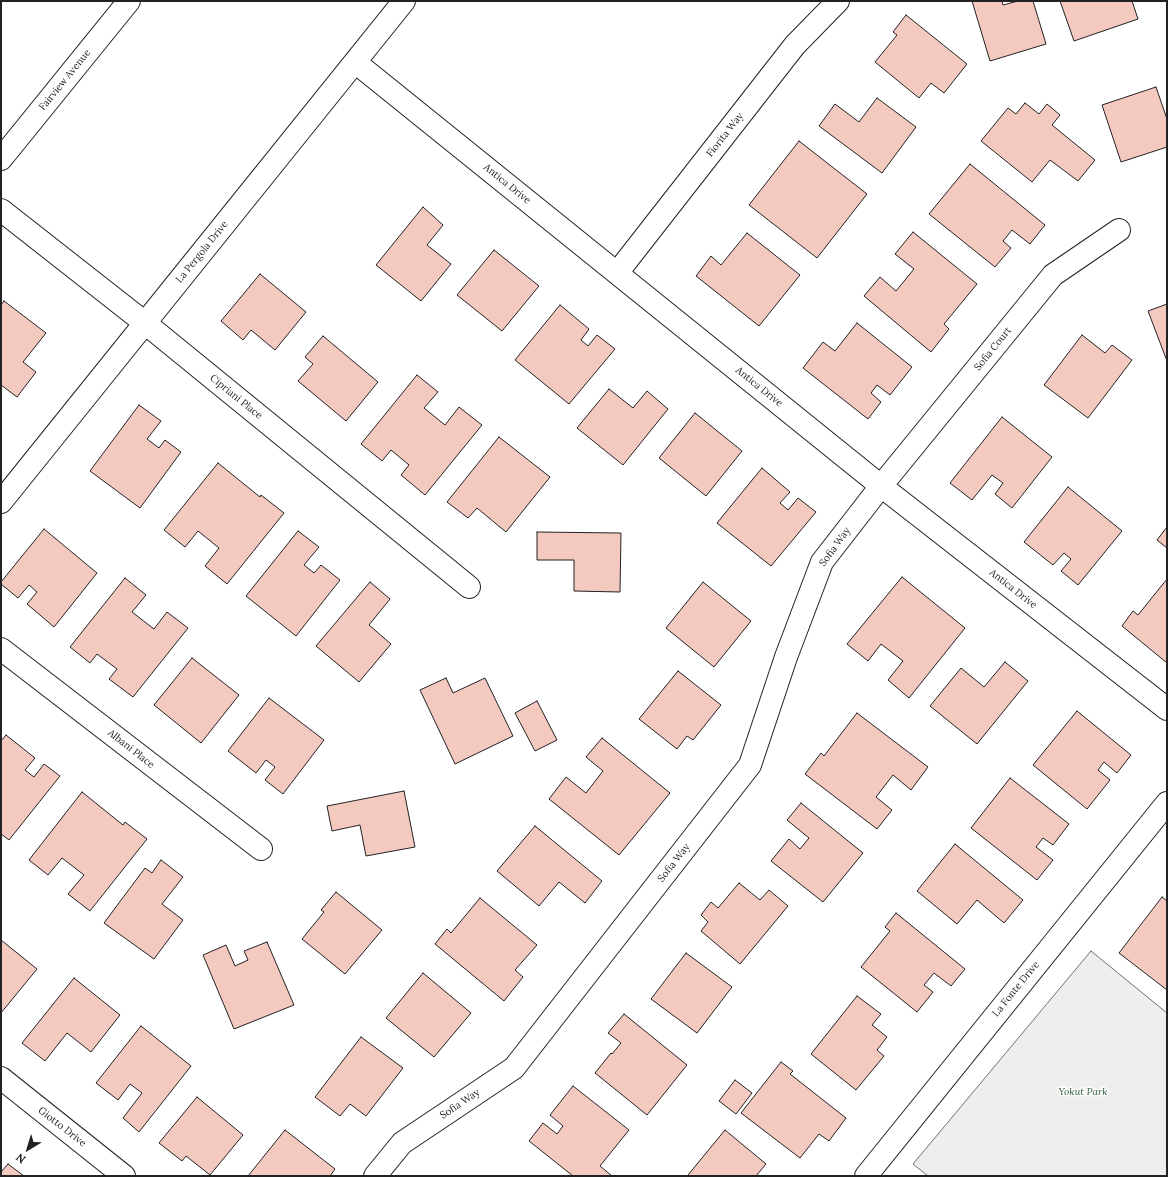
<!DOCTYPE html>
<style>
body{margin:0}
#map{position:relative;width:1168px;height:1177px;overflow:hidden;background:#fff;font-family:Lora,serif}
canvas{display:block}
.frame{position:absolute;inset:0;border:2px solid #222;pointer-events:none}
.north{position:absolute;left:8px;top:1129px;width:40px;height:40px;-webkit-text-stroke:3px #fff;paint-order:stroke;rotate:218deg;font-size:11px;font-weight:700;line-height:16px;text-align:center;color:#222}
.north::after{content:'';display:block;margin:auto;width:14px;height:18px;background:#222;clip-path:polygon(50% 0,100% 100%,50% 72%,0 100%)}
</style>
<div id="map">
<canvas width="1168" height="1177"></canvas>
<div class="frame"></div>
<div class="north">N</div>
</div>
<script>
const g = document.querySelector('canvas').getContext('2d');
g.lineJoin = 'round';
function fillPath(path, color) {
  g.fillStyle = color;
  g.fill(path, 'evenodd');
}
function toPath(rows) {
  const path = new Path2D();
  for (const r of rows) {
    path.moveTo(r[0], r[1]);
    for (let i = 2; i < r.length; i += 2) path.lineTo(r[i], r[i + 1]);
  }
  return path;
}
function stroke(path, color, width, dash) {
  g.strokeStyle = color;
  g.lineWidth = width;
  g.lineCap = dash ? 'butt' : 'round';
  g.setLineDash(dash || []);
  g.stroke(path);
}
function write(font, color, halo, rows, align = 'center') {
  g.font = font + ' Lora,serif';
  g.lineWidth = 3;
  g.setLineDash([]);
  g.textBaseline = 'middle';
  g.strokeStyle = halo;
  g.fillStyle = color;
  for (const [text, x, y, turn = 0] of rows) {
    g.save();
    g.translate(x, y);
    g.rotate((+turn || 0) * Math.PI / 180);
    g.textAlign = isNaN(turn) ? turn : align;
    if (halo) g.strokeText(text, 0, 0);
    g.fillText(text, 0, 0);
    g.restore();
  }
}
const green = toPath([
 [1091,951,1167,1013,1167,1176,928,1176,913,1164,1091,951]
]);
fillPath(green, '#eee');
stroke(green, '#6f6f6f', 1);
const building = toPath([
 [972,1,1002,1,1003,5,1018,1,1033,1,1046,44,990,61,972,1],
 [1060,1,1132,1,1138,19,1074,41,1060,1],
 [906,15,967,64,944,93,931,83,919,98,875,62,897,35,893,32,906,15],
 [1156,87,1167,119,1167,147,1121,162,1102,105,1156,87],
 [877,98,916,127,882,173,819,126,835,104,859,122,877,98],
 [1025,103,1039,114,1047,104,1060,115,1052,125,1095,160,1078,181,1050,160,1032,182,981,141,1008,108,1016,114,1025,103],
 [799,141,867,194,817,258,749,205,799,141],
 [970,164,1045,225,1030,244,1012,230,1003,241,1011,248,995,267,929,214,970,164],
 [423,207,443,225,427,245,451,264,421,301,376,265,423,207],
 [913,232,977,284,944,324,949,329,931,352,864,296,880,277,896,291,914,269,895,254,913,232],
 [747,233,800,275,759,326,696,276,711,256,721,265,747,233],
 [494,250,539,286,502,331,457,295,494,250],
 [260,274,306,312,275,350,251,330,243,340,221,321,260,274],
 [4,301,46,333,23,362,36,372,17,397,1,385,1,305,4,301],
 [1167,304,1167,361,1148,311,1167,304],
 [560,305,589,329,581,340,588,346,597,335,615,349,569,404,515,360,560,305],
 [857,323,912,367,890,395,877,385,871,393,881,402,868,419,803,368,823,342,835,351,857,323],
 [1082,335,1105,353,1112,345,1132,360,1088,418,1044,385,1082,335],
 [323,336,378,382,346,421,298,381,313,364,305,357,323,336],
 [417,375,438,392,424,408,445,425,459,407,482,425,425,495,401,475,409,465,391,450,382,461,361,444,417,375],
 [609,389,633,408,647,391,668,409,623,465,577,428,609,389],
 [139,405,161,421,147,439,159,448,165,440,181,452,140,508,90,471,139,405],
 [695,413,742,451,706,496,659,458,695,413],
 [1002,417,1052,457,1012,508,995,494,1003,483,992,475,972,500,950,483,1002,417],
 [499,437,550,477,506,532,477,508,468,518,447,502,499,437],
 [218,463,260,497,261,495,284,513,227,584,205,566,219,548,198,531,185,547,164,530,218,463],
 [762,468,790,492,780,503,788,510,798,498,816,512,771,566,717,523,762,468],
 [1068,487,1122,531,1078,585,1061,571,1071,559,1064,553,1053,565,1024,542,1068,487],
 [1167,527,1167,548,1157,540,1167,527],
 [44,529,97,573,54,627,27,604,37,592,29,585,18,598,1,584,1,582,44,529],
 [298,531,319,547,304,565,314,573,321,565,340,580,296,636,246,596,298,531],
 [537,532,621,533,620,592,574,591,574,560,537,560,537,532],
 [902,577,965,628,909,698,888,680,903,661,881,644,868,661,847,644,902,577],
 [125,578,146,595,132,612,154,629,167,612,188,628,133,697,109,679,117,669,97,654,90,663,70,647,125,578],
 [1167,579,1167,663,1122,626,1133,611,1138,615,1167,579],
 [370,582,390,599,369,625,391,644,359,682,316,646,370,582],
 [703,582,751,621,714,667,666,628,703,582],
 [192,658,239,695,201,743,154,705,192,658],
 [1005,662,1028,681,977,744,930,706,961,668,984,687,1005,662],
 [678,671,721,705,693,740,687,736,677,749,639,719,678,671],
 [446,678,453,693,485,678,513,736,455,764,420,690,446,678],
 [269,698,324,740,283,794,265,780,275,767,266,760,256,773,228,751,269,698],
 [537,701,557,740,535,751,515,713,537,701],
 [1077,711,1131,755,1117,773,1104,762,1098,770,1110,780,1087,809,1033,765,1077,711],
 [857,713,928,767,911,790,893,775,876,797,892,810,877,829,805,774,821,753,824,756,857,713],
 [6,735,35,758,25,770,34,777,44,764,60,776,9,840,1,834,1,741,6,735],
 [602,738,670,793,619,855,549,799,566,777,586,793,603,771,586,757,602,738],
 [1010,778,1069,824,1053,845,1043,838,1036,847,1053,860,1037,880,971,828,1010,778],
 [404,791,415,847,366,856,360,825,332,831,327,806,404,791],
 [82,792,123,825,125,822,147,839,90,911,68,894,84,875,62,858,48,875,29,860,82,792],
 [801,803,863,853,823,902,771,861,789,839,800,849,809,838,787,820,801,803],
 [535,826,602,881,585,903,559,882,539,906,497,871,535,826],
 [955,844,1023,900,1004,923,977,900,957,924,917,891,955,844],
 [161,860,183,877,162,904,183,920,154,959,104,923,145,868,152,873,161,860],
 [739,883,760,900,769,890,788,906,740,964,701,931,708,922,701,915,711,902,718,908,739,883],
 [336,892,382,930,345,974,302,939,324,912,321,910,336,892],
 [1162,897,1167,901,1167,990,1119,953,1162,897],
 [480,898,537,945,515,970,523,977,504,1001,435,944,447,929,451,933,480,898],
 [896,913,965,969,951,986,934,973,924,985,933,992,917,1012,861,967,890,931,885,927,896,913],
 [1,940,37,969,1,1013,1,940],
 [267,942,294,1005,234,1029,203,955,226,945,235,966,248,960,244,951,267,942],
 [686,953,732,987,697,1033,651,999,686,953],
 [423,973,471,1013,434,1057,386,1018,423,973],
 [74,978,120,1015,91,1052,67,1033,45,1061,22,1043,74,978],
 [857,996,881,1014,872,1025,887,1037,877,1050,884,1056,856,1090,811,1054,857,996],
 [624,1014,687,1065,647,1115,595,1073,611,1053,612,1054,621,1043,608,1033,624,1014],
 [141,1026,191,1066,139,1132,123,1118,142,1093,130,1084,118,1100,96,1083,141,1026],
 [361,1037,403,1068,366,1116,350,1104,340,1116,315,1097,361,1037],
 [781,1062,793,1071,790,1074,846,1118,829,1141,819,1134,800,1158,741,1113,781,1062],
 [735,1080,752,1093,736,1114,719,1101,735,1080],
 [573,1086,629,1130,600,1166,612,1176,573,1176,529,1141,543,1123,557,1134,563,1126,550,1115,573,1086],
 [197,1097,243,1135,210,1175,186,1156,182,1161,159,1143,197,1097],
 [285,1130,335,1169,330,1176,248,1176,285,1130],
 [725,1130,766,1164,756,1176,688,1176,688,1175,725,1130],
 [8,1164,24,1176,1,1176,1,1172,8,1164]
]);
fillPath(building, '#f3c9c0');
stroke(building, '#222', 1);
const minor = toPath([
 [355,62,881,486,1167,709],
 [1,159,129,1],
 [1,210,145,323,469,587],
 [617,273,795,45,838,1],
 [1,502,404,1],
 [1,649,261,849],
 [1,1078,124,1176],
 [375,1176,402,1143,514,1068,750,765,786,657,822,562,881,486,1053,275,1119,230],
 [866,1176,1167,803]
]);
stroke(minor, '#222', 24);
stroke(minor, '#fff', 22);
write('10px', '#222', '#fff', [
 ["Fairview Avenue",65,80,-51],
 ["Fiorita Way",725,135,-52],
 ["Antica Drive",507,184,39],
 ["La Pergola Drive",202,252,-51],
 ["Sofia Court",993,349,-51],
 ["Antica Drive",759,387,39],
 ["Cipriani Place",236,397,39],
 ["Sofia Way",835,547,-54],
 ["Antica Drive",1013,589,38],
 ["Albani Place",131,749,38],
 ["Sofia Way",674,863,-52],
 ["La Fonte Drive",1016,989,-51],
 ["Sofia Way",460,1104,-34],
 ["Giotto Drive",62,1127,38]
]);
write('italic 10px', '#2f5e38', '#fff', [
 ["Yokut Park",1083,1092]
]);
</script>
